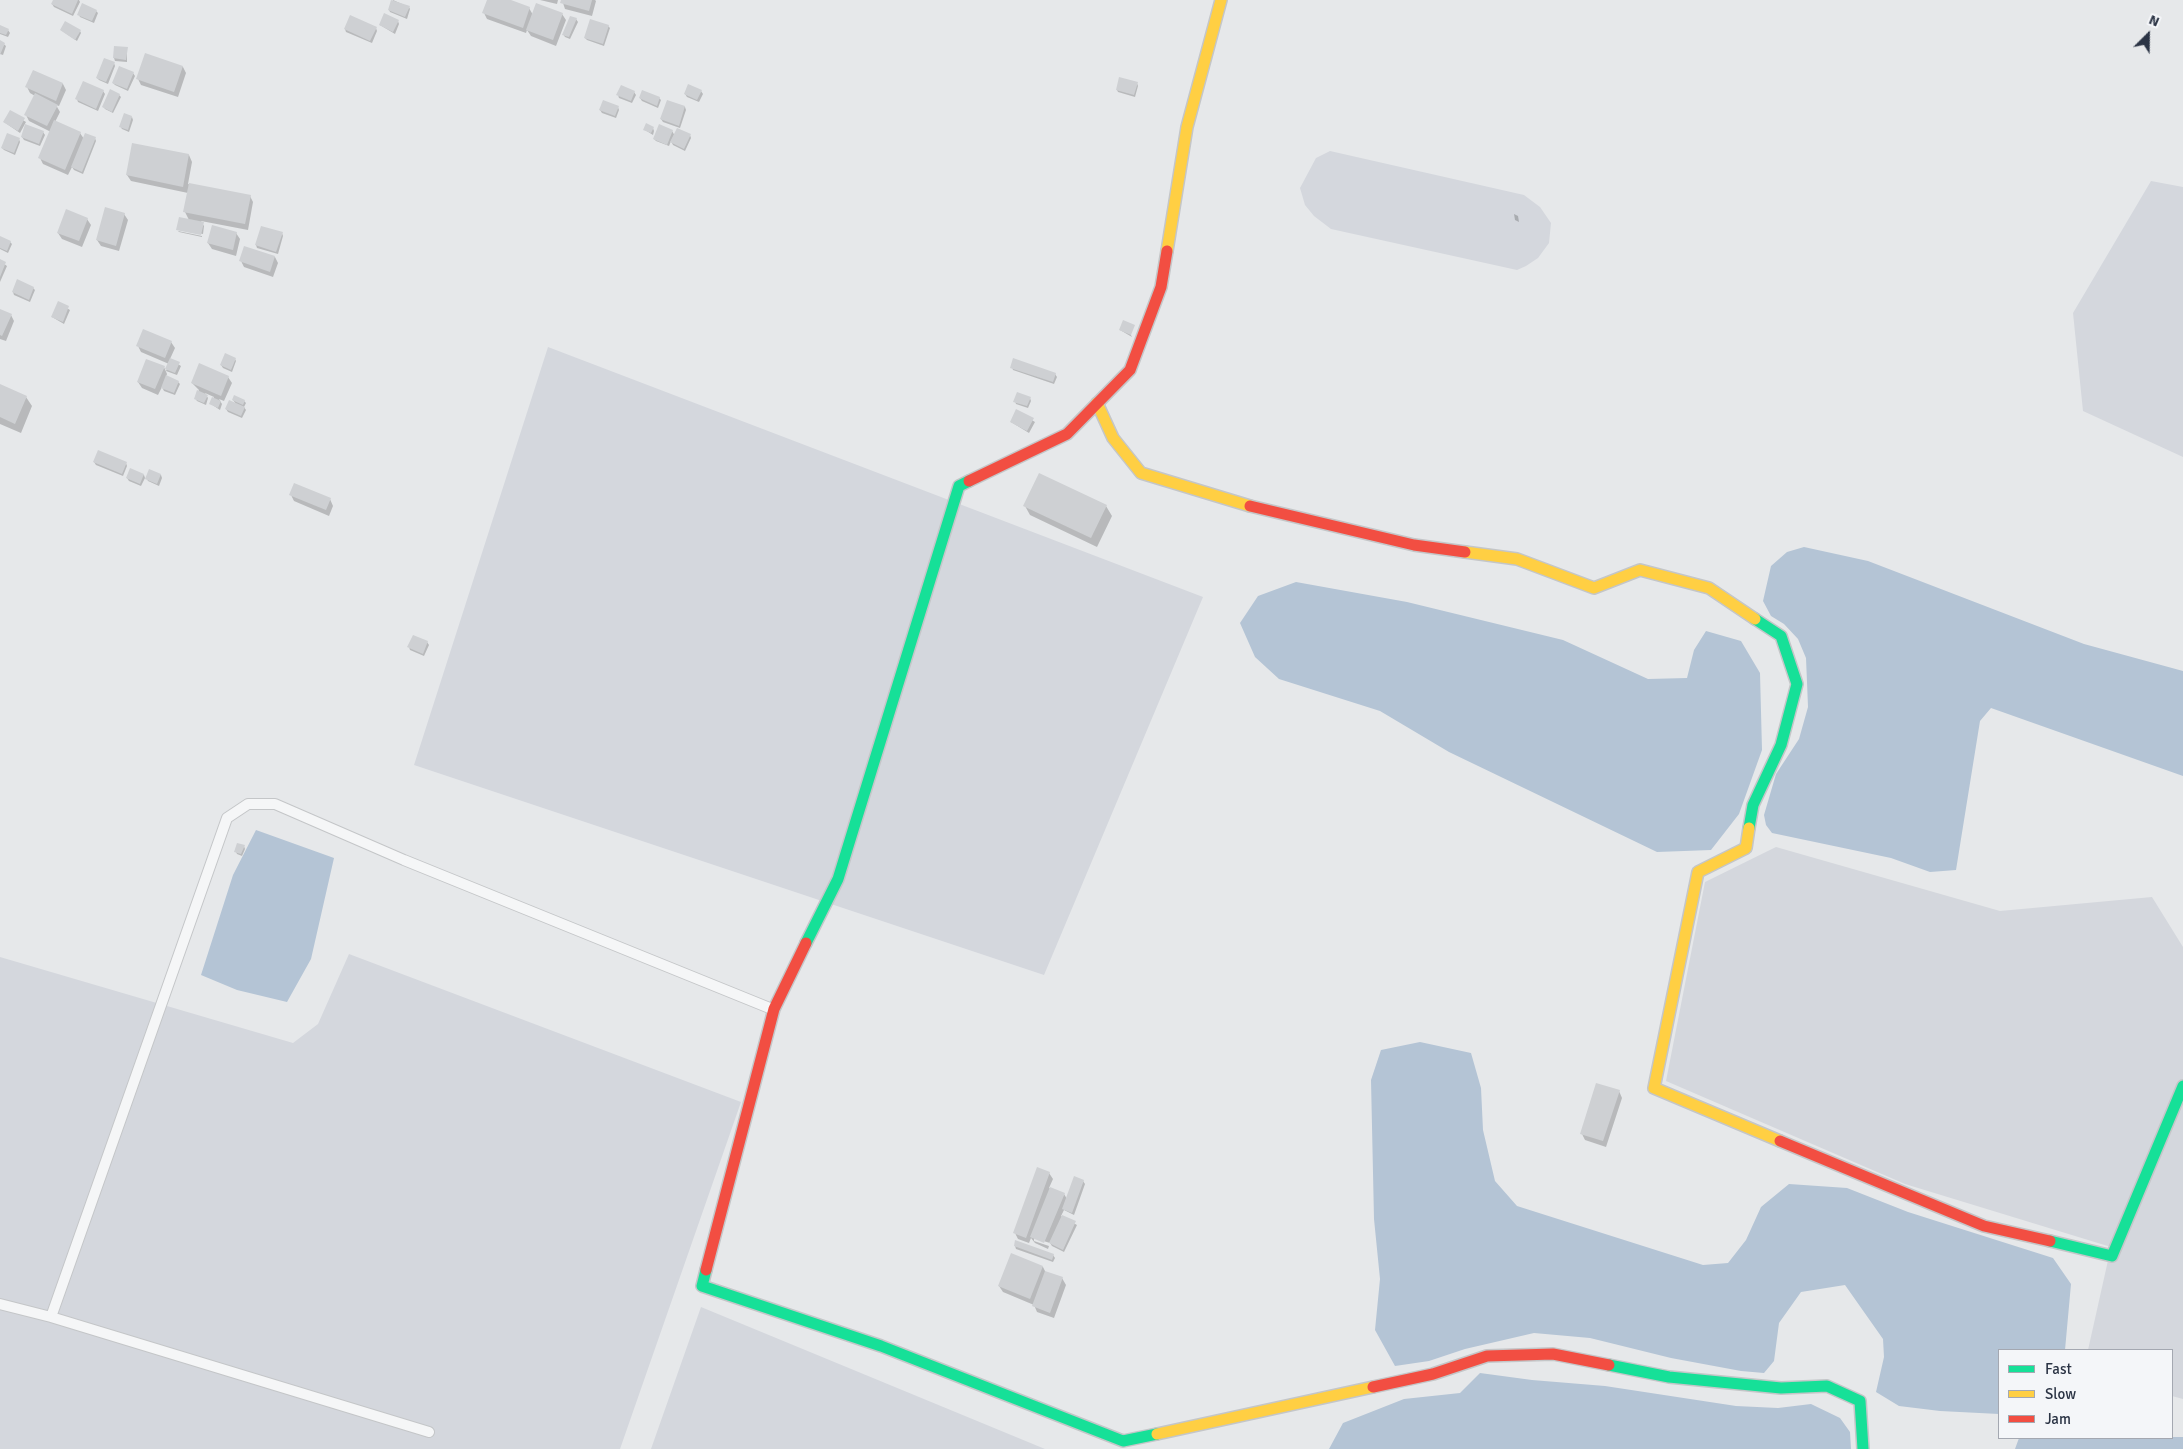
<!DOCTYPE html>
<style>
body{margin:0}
#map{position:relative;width:2183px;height:1449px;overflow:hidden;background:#e6e8ea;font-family:Signika,sans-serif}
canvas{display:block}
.legend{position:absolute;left:1998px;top:1349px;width:175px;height:90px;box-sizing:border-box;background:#f4f6f9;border:1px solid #a4a8b1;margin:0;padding:6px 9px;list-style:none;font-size:15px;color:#2b3445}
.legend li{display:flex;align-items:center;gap:10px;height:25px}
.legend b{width:25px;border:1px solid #a4a8b1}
.north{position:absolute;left:2123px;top:10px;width:50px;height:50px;-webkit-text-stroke:4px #f4f6f9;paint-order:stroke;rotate:23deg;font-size:14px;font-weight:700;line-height:20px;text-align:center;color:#2b3445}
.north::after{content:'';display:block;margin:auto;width:18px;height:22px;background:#2b3445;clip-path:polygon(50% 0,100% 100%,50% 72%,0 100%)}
</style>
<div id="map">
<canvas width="2183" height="1449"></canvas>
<ul class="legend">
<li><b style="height:6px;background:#16e098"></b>Fast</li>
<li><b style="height:6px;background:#ffcf43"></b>Slow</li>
<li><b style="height:6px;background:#f24e42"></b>Jam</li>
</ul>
<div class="north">N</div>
</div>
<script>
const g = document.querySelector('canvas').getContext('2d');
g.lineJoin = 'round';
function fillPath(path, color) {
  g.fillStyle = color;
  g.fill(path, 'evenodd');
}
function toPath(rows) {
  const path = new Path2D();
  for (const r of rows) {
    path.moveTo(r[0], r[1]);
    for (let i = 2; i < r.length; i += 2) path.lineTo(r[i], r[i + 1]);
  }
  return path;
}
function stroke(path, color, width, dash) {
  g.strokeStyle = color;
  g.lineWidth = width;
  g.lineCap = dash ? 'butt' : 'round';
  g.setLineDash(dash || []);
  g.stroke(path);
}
fillPath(toPath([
 [1330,151,1524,195,1540,207,1551,223,1549,243,1538,258,1526,266,1517,270,1331,229,1314,216,1305,205,1300,188,1316,158],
 [2151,181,2183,187,2183,457,2083,411,2073,313],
 [548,347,1203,597,1044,975,414,765],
 [1776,847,2000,911,2152,897,2183,947,2183,1399,2172,1396,2172,1350,2088,1350,2111,1247,1905,1184,1666,1081,1705,882],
 [349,954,741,1102,620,1449,0,1449,0,957,293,1043,318,1024],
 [701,1307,1045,1449,651,1449]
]), '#d4d7dd');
fillPath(toPath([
 [1804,547,1868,561,2084,644,2183,671,2183,776,1991,708,1980,721,1956,870,1930,872,1891,858,1772,833,1766,825,1764,815,1776,774,1799,739,1808,707,1807,682,1806,658,1798,639,1784,624,1771,616,1763,601,1771,566,1787,552],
 [1296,582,1407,602,1563,640,1648,679,1687,678,1694,650,1706,631,1741,641,1760,673,1762,750,1739,814,1711,850,1657,852,1449,752,1380,711,1279,679,1255,657,1240,623,1258,596],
 [256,830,334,858,311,959,287,1002,237,990,201,975,233,875],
 [1420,1042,1471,1053,1481,1088,1483,1130,1495,1181,1517,1206,1703,1265,1728,1263,1746,1240,1761,1207,1789,1184,1847,1188,1908,1212,2053,1258,2071,1284,2065,1350,1999,1350,1999,1414,1940,1411,1899,1406,1876,1392,1884,1357,1883,1339,1845,1285,1801,1292,1779,1323,1774,1361,1764,1373,1741,1371,1671,1358,1590,1338,1534,1333,1465,1349,1429,1361,1395,1366,1375,1330,1380,1279,1374,1219,1371,1080,1381,1050],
 [1480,1373,1532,1380,1605,1386,1736,1406,1778,1408,1811,1404,1840,1418,1850,1432,1851,1449,1329,1449,1343,1423,1404,1399,1460,1393],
 [2172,1437,2183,1437,2183,1449,2015,1449,2019,1438]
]), '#b4c4d5');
fillPath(toPath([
 [54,0,79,0,80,2,73,16,54,7,52,4],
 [393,0,409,7,410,9,407,19,390,12,389,10],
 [488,0,507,0,529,8,533,15,562,14,566,20,556,46,531,36,527,30,526,33,487,19,484,13],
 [540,0,558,0,557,4],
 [562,0,595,0,596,1,592,16,565,9],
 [96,11,98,13,94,23,80,17,79,15],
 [576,19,578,22,570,39,565,37,563,34],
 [398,21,399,24,395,34,380,25],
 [0,26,8,30,10,33,8,37,0,34],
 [608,26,610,28,604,46,587,40,585,38],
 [376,28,377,31,372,43,346,32,345,29],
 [61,30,80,31,81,33,77,41],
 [0,41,6,46,3,55,0,54],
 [127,49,127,62,115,61,114,58],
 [146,55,183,67,186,73,178,97,141,85,138,79],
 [114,63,115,66,108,84,99,80,97,78],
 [34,71,63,84,66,90,59,106,56,105,60,112,55,122,80,133,84,139,95,138,96,141,83,174,74,170,72,167,68,175,43,164,40,158,51,132,29,121,26,115,35,96,30,93,27,87],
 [133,73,135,76,128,91,115,85,113,83],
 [1137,83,1138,86,1135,97,1118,92,1117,90],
 [103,91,105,94,98,111,78,102,77,99],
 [701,91,703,94,699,102,687,97,685,94],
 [634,92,636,95,632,103,619,98,618,95],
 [119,95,121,97,113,113,105,109,103,106],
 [640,98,659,98,661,100,658,108,642,101],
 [668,102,685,107,686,110,680,128,663,122,661,119],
 [618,107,619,110,616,118,602,113,600,110],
 [10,112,26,122,20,133,4,122],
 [132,117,133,120,129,132,122,129,120,126],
 [653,128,654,131,653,135,645,130],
 [672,131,675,136,690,135,691,138,685,151,673,145,671,141,669,146,656,141,654,139],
 [43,132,45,135,40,146,24,140,22,137],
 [19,139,20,142,15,155,4,150,2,148],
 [189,155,192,162,188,184,250,196,253,202,248,230,201,221,204,226,203,234,177,229,189,220,185,212,188,193,131,181,127,175],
 [124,214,128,220,119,251,101,246,97,240],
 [1514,214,1518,216,1519,222,1515,220],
 [87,219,91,225,82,247,62,239,58,233],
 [178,231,202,236,202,237,179,232],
 [236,233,240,239,236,256,212,249,208,243],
 [282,233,283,236,278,254,257,248,256,245],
 [0,238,10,242,12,244,8,253,0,249],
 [275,257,278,263,273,277,244,267,241,261],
 [0,261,7,266,0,282],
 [33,288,35,290,30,302,14,295,13,292],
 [58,303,70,310,64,324,52,317],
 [0,310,11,315,14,321,6,341,0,339],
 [1124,322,1132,337,1120,330],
 [171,342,175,348,170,359,181,366,177,375,166,371,169,364,141,352,138,346],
 [235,359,236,361,232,372,223,368,221,365],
 [164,367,167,374,166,377,178,382,180,384,175,395,164,391,162,387,158,395,142,388,138,382],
 [1012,367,1055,374,1057,377,1054,384,1013,370],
 [228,377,232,383,224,401,219,399,222,404,220,410,211,404,214,397,205,393,208,398,206,405,197,401,195,398,199,390,192,383],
 [0,386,26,397,32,406,21,433,0,424],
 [1030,398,1031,401,1028,408,1016,404,1015,401],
 [233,400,244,401,246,403,244,407,246,410,242,418,228,412,226,409,236,404],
 [1017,411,1035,422,1029,433,1011,422],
 [94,462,126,463,127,466,123,476,96,465],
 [150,471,161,475,162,478,159,486,148,481,147,479],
 [144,475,145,478,141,486,129,481,127,478],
 [291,495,330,499,333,506,329,516,294,501],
 [1025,506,1106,506,1112,516,1097,547,1030,515],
 [427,642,429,645,424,656,410,650,409,647],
 [244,846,245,849,242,856,237,854,236,852],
 [1619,1091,1622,1098,1606,1147,1585,1140,1582,1134],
 [1049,1173,1053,1179,1049,1188,1064,1194,1067,1199,1083,1181,1085,1184,1074,1215,1064,1210,1061,1216,1077,1225,1064,1252,1052,1246,1050,1243,1034,1238,1034,1241,1049,1246,1048,1249,1035,1243,1031,1238,1029,1243,1018,1239,1015,1233],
 [1015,1246,1053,1255,1055,1258,1053,1262,1016,1249],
 [1012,1255,1043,1267,1046,1273,1062,1278,1066,1285,1054,1318,1037,1312,1034,1305,1003,1292,999,1286]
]), '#0003');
fillPath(toPath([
 [53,0,78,0,72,14,51,4],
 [391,0,410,6,405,17,388,10],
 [487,0,511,0,530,7,523,28,482,13],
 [561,0,592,0,589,11,560,3],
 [82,3,97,10,92,21,77,15],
 [536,3,563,13,553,40,526,30],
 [384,13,399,20,393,32,379,25],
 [350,15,377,27,370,41,344,29],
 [570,16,577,18,569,37,562,35],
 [590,19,609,25,603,44,584,38],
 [65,21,81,30,75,40,60,30],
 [0,25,9,29,6,35,0,33],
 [0,40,5,43,0,55],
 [114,46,128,47,126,60,113,58],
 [145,53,183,66,174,92,136,79],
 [104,58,115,62,106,82,96,78],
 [119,66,134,72,127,89,112,83],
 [33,70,63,83,56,101,25,87],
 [1119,77,1138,82,1134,95,1116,90],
 [83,81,104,90,96,109,75,99],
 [688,84,702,90,697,100,684,94],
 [621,85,635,91,631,101,616,95],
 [110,89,120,94,112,112,102,107],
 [642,90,660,97,657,106,639,98],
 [35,93,58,105,47,126,24,115],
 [603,100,619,106,615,116,599,110],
 [667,100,685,106,679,126,660,119],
 [10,110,25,118,18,131,3,122],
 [124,113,132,116,128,130,119,127],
 [54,120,81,132,65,170,38,158],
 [646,123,654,127,651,133,643,130],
 [25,124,44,131,39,144,21,137],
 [659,124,673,130,667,145,653,139],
 [677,128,691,134,684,149,670,142],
 [7,133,20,138,14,153,1,148],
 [85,133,96,137,82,172,71,167],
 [132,143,189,154,183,187,126,175],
 [189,183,251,195,245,224,183,212],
 [105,207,125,213,116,246,96,240],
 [66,209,88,218,79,241,57,233],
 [179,217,204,222,201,235,176,230],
 [212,225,237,232,233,250,207,243],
 [261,226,283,232,276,252,255,245],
 [0,236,11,241,7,251,0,248],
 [244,246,275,256,270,272,239,261],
 [0,259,6,262,0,277],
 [17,279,34,287,29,300,12,292],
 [58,301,69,306,63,322,51,317],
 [0,309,12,314,2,336,0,335],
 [1123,320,1135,325,1131,335,1119,330],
 [143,329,172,341,165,358,136,346],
 [225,353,236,358,231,370,220,365],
 [170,358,180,362,175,373,165,369],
 [1013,358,1056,373,1053,382,1010,368],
 [146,359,165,366,155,389,137,382],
 [199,363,229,376,221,396,191,383],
 [166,375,179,381,174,393,161,388],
 [0,384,27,396,15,424,0,417],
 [197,390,208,395,204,403,194,399],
 [1017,392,1031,397,1027,406,1013,402],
 [234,395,245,400,243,405,232,400],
 [212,397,221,401,218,408,209,404],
 [229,400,245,407,241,416,225,409],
 [1016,409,1034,418,1027,431,1010,422],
 [98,450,127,462,122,474,93,462],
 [130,468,144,474,140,484,126,478],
 [149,469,161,474,157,484,145,479],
 [1039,473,1107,505,1091,538,1023,506],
 [294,483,331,498,326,510,289,495],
 [413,635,428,641,423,654,407,647],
 [237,843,245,845,241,854,234,852],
 [1596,1083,1620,1090,1603,1141,1580,1134],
 [1037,1167,1050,1172,1026,1238,1013,1233],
 [1074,1176,1084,1180,1072,1213,1062,1209],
 [1050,1187,1065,1193,1044,1243,1030,1237],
 [1062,1215,1076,1221,1063,1250,1049,1243],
 [1015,1240,1054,1254,1052,1260,1014,1246],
 [1011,1253,1043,1266,1030,1299,998,1286],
 [1045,1271,1063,1277,1050,1313,1032,1306]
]), '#ced0d3');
const lane = toPath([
 [0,1304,51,1317,227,818,248,804,275,804,404,860,772,1009],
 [51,1317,429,1432]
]);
const fast = toPath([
 [1749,828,1753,805,1781,745,1797,684,1781,636,1755,619],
 [806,943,838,879,959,486,969,481],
 [2050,1241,2112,1256,2183,1086],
 [706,1270,702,1286,881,1346,1123,1441,1157,1434],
 [1609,1365,1669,1377,1781,1388,1827,1386,1860,1401,1863,1449]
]);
const slow = toPath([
 [1167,251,1187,127,1221,0],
 [1097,403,1113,438,1141,473,1250,506],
 [1465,552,1517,559,1594,588,1640,570,1709,588,1755,619],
 [1749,828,1746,848,1698,872,1654,1088,1780,1141],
 [1157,1434,1373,1387]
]);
const jam = toPath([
 [969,481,1067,434,1130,370,1161,287,1167,251],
 [1250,506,1414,545,1465,552],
 [1780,1141,1984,1226,2050,1241],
 [706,1270,774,1009,806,943],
 [1373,1387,1433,1374,1487,1356,1553,1354,1609,1365]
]);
stroke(lane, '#c4c6c8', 12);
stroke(fast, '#c4c6c8', 14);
stroke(slow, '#c4c6c8', 14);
stroke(jam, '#c4c6c8', 14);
stroke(lane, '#f5f6f7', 10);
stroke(fast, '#16e098', 11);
stroke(slow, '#ffcf43', 11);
stroke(jam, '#f24e42', 11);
</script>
